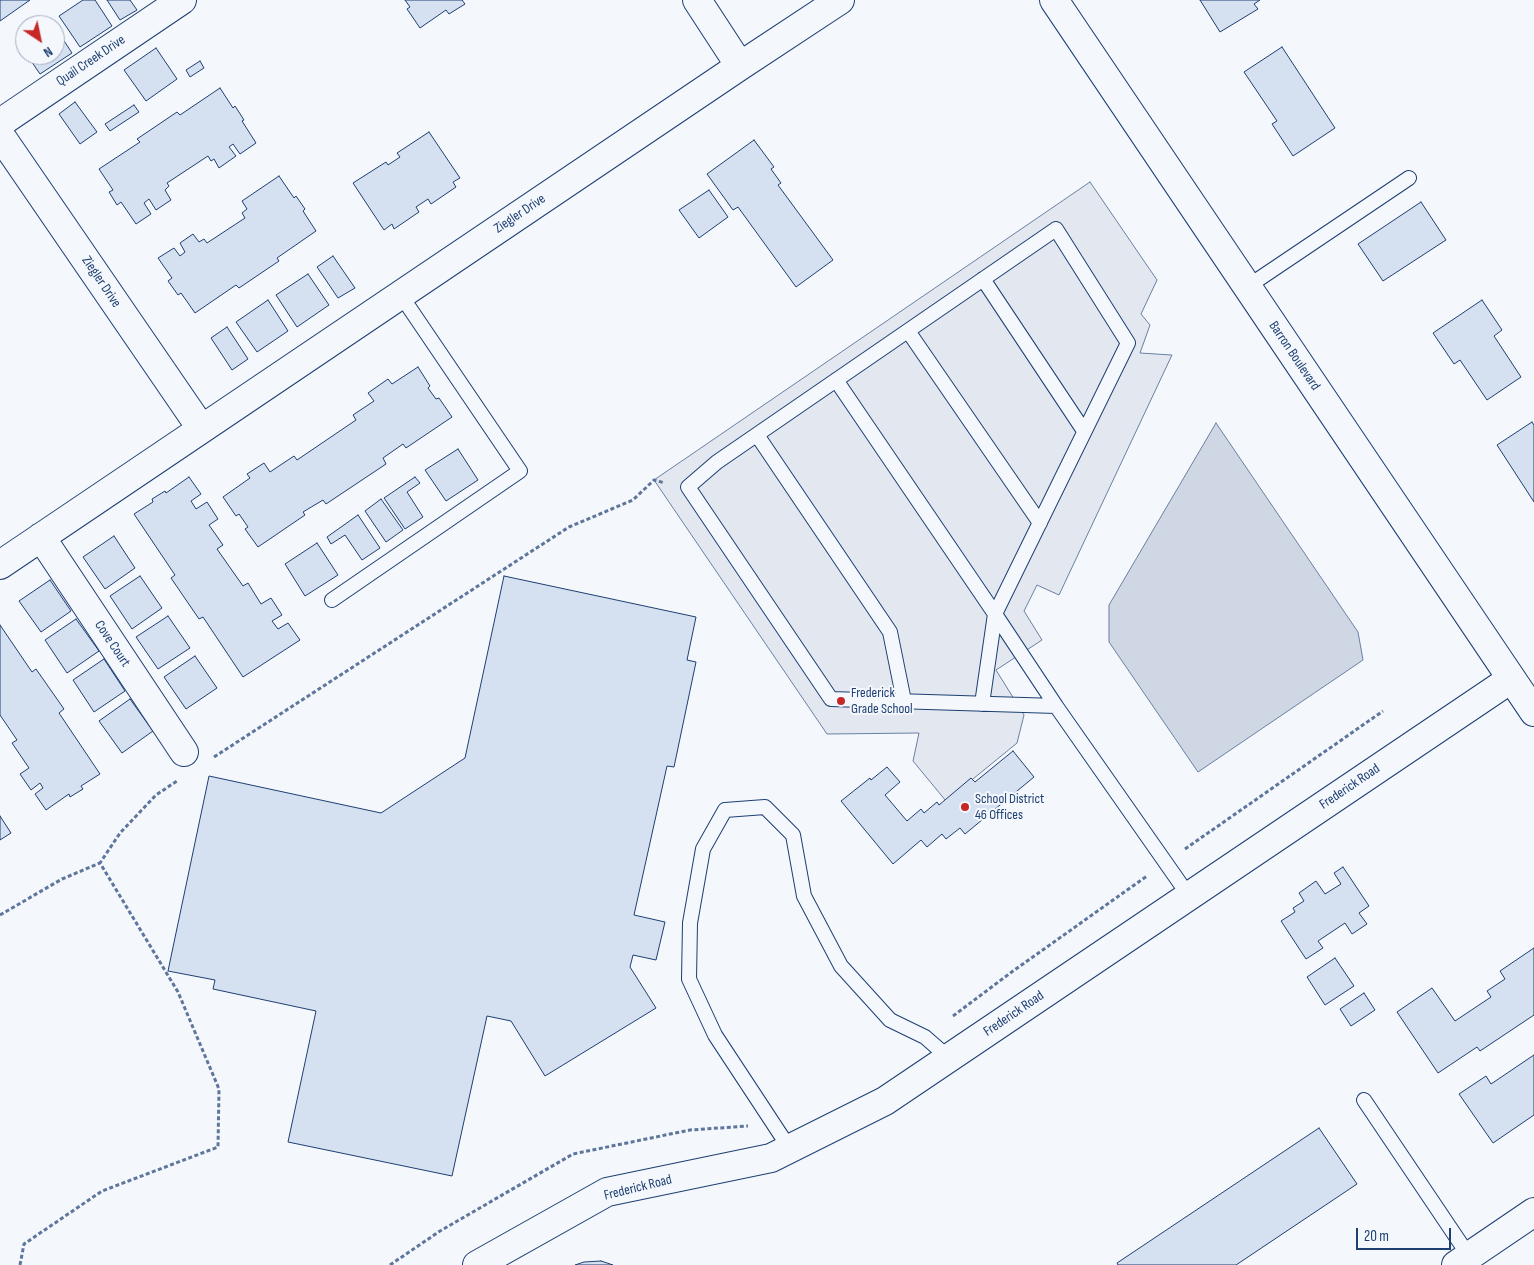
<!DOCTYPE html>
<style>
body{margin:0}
#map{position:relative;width:1534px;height:1265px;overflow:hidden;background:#f4f7fb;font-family:"Sofia Sans Condensed",sans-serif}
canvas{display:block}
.north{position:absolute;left:15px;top:15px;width:50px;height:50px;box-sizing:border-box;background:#f4f7fb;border:1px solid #9eadc5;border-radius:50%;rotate:146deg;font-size:14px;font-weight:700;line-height:20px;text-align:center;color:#1d3f73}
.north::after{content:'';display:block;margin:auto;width:18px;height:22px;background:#c62828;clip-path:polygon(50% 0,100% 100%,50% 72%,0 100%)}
.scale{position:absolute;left:1356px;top:1228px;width:95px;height:22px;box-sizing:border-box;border:2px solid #1d3f73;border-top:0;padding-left:6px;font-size:15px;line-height:18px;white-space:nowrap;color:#1d3f73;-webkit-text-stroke:4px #f4f7fb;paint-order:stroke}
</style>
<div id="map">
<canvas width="1534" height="1265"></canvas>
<div class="north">N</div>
<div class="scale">20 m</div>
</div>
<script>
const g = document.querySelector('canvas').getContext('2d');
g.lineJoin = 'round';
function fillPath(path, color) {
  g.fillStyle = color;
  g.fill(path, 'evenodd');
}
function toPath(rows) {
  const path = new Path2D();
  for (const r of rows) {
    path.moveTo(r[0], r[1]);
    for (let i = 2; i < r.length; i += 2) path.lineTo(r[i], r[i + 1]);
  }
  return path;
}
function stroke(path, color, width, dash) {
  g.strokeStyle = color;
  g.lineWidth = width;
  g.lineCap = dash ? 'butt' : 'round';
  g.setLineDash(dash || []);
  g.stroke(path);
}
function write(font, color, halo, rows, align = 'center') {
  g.font = font + ' "Sofia Sans Condensed",sans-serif';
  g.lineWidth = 4;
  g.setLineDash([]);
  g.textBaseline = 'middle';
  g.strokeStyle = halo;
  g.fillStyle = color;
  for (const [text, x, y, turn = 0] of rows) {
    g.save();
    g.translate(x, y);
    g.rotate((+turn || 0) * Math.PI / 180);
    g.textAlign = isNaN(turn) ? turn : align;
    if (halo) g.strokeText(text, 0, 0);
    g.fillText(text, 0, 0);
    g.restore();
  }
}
const parking = toPath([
 [1090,182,1157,280,1141,314,1150,325,1140,353,1172,355,1059,595,1037,585,1024,611,1042,640,996,670,1024,715,1017,743,946,801,913,761,919,733,827,734,654,480,1090,182]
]);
fillPath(parking, '#e3e8f0');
stroke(parking, '#687fa3', 1);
const water = toPath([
 [1216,423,1358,632,1363,660,1198,772,1109,642,1109,605,1216,423]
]);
fillPath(water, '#cfd7e4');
stroke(water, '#687fa3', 1);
const building = toPath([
 [0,0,30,0,0,21,0,0],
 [83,0,95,0,112,26,80,47,59,16,83,0],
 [107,0,130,0,137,10,120,20,107,0],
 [405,0,462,0,465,4,449,14,446,10,420,28,407,9,410,7,405,0],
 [1200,0,1260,0,1254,4,1258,9,1220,32,1200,0],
 [55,27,72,53,40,74,27,55,55,55,55,27],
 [1282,47,1335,128,1293,156,1272,124,1277,121,1244,72,1282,47],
 [156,48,177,79,146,101,124,70,156,48],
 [200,61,204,68,190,77,186,70,200,61],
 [220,88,233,108,235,106,244,120,242,121,256,143,240,154,233,144,229,147,236,156,219,168,214,159,211,161,208,156,167,183,169,186,165,190,171,200,156,210,149,199,144,203,151,214,136,224,121,202,117,205,109,192,113,190,99,169,140,142,137,139,177,112,180,115,220,88],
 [75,102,97,132,80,144,59,114,75,102],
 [134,105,139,112,110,131,105,124,134,105],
 [429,132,460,178,453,182,456,187,431,204,428,199,416,207,419,212,394,229,392,224,384,230,353,183,386,162,388,165,400,157,397,153,429,132],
 [754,140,774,167,771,169,781,183,778,185,833,260,796,287,738,207,733,210,707,174,754,140],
 [279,176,294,198,296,196,305,209,303,211,316,231,277,258,279,261,239,288,236,285,195,313,181,293,178,295,168,281,172,278,158,258,174,248,180,256,185,252,180,243,193,234,199,242,204,239,207,243,245,218,242,213,247,209,242,201,279,176],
 [709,190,728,217,699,238,679,210,709,190],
 [1421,202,1446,240,1383,281,1358,244,1421,202],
 [333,256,355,288,338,298,317,267,333,256],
 [308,274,329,305,297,327,276,295,308,274],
 [268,300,288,331,257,352,236,322,268,300],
 [1482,300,1502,330,1494,336,1521,377,1487,400,1460,360,1454,364,1433,333,1482,300],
 [227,327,248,359,232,370,211,338,227,327],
 [418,367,430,386,428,388,436,399,439,398,452,417,406,448,403,444,383,458,386,464,326,504,323,500,303,512,305,515,258,547,245,529,248,527,239,514,236,516,223,497,250,478,247,474,264,463,270,472,294,456,297,460,356,420,353,415,374,401,368,393,388,379,392,384,418,367],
 [1532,422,1534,425,1534,502,1497,445,1532,422],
 [458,449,478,480,446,501,425,470,458,449],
 [189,477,201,494,191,501,196,509,207,502,218,519,209,525,223,545,217,549,243,586,248,583,261,604,271,598,282,615,272,621,278,629,288,623,300,640,243,677,203,617,199,619,171,578,175,575,134,514,153,502,152,499,165,491,166,493,189,477],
 [415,477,420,483,407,492,423,517,405,529,384,498,415,477],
 [381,499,403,530,386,542,365,511,381,499],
 [358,515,380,548,362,560,345,535,331,544,327,537,358,515],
 [114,536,135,568,105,589,83,557,114,536],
 [317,543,338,575,305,596,285,564,317,543],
 [140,576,162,608,132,629,110,596,140,576],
 [504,576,696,617,687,660,696,662,674,767,667,766,634,915,665,922,656,960,633,955,630,967,656,1008,545,1076,511,1021,487,1016,452,1176,288,1142,316,1011,213,989,215,980,168,971,209,776,381,813,465,758,504,576],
 [50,580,71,611,41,632,19,601,50,580],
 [168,616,190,648,158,669,136,637,168,616],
 [76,619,99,651,67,673,45,640,76,619],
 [0,625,32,672,36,669,64,709,59,713,100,774,81,786,83,789,70,797,69,794,46,810,35,794,43,788,40,783,31,790,20,774,29,768,12,743,17,740,0,715,0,625],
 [195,656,217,688,186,709,164,677,195,656],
 [104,659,125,691,94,712,73,680,104,659],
 [130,699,153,731,122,753,99,721,130,699],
 [1013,751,1034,777,965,834,960,828,946,839,942,834,927,847,921,840,893,864,841,801,870,778,871,780,887,767,900,782,885,795,907,821,921,809,924,813,937,802,939,805,971,778,975,782,1013,751],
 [0,816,11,833,0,840,0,816],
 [1343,867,1369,906,1359,913,1367,924,1352,934,1345,923,1318,941,1323,948,1306,959,1281,921,1295,912,1293,908,1304,901,1299,893,1316,881,1325,894,1341,884,1334,873,1343,867],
 [1534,948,1534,1015,1480,1051,1477,1047,1438,1073,1397,1012,1432,988,1455,1021,1491,997,1487,991,1505,979,1500,971,1534,948],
 [1335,958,1354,986,1325,1005,1307,977,1335,958],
 [1364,993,1375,1010,1351,1026,1340,1009,1364,993],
 [1534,1055,1534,1115,1493,1143,1459,1094,1486,1076,1491,1084,1534,1055],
 [1319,1128,1357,1184,1236,1265,1118,1265,1117,1263,1319,1128],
 [601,1261,613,1265,575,1265,584,1262,601,1261]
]);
fillPath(building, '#d5e0f0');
stroke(building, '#1d3f73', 1);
const service = toPath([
 [983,279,1084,431],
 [1247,287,1409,178],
 [908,331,1040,523],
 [836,380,995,614,982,704],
 [757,435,890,632,904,701],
 [332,600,520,471,400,294],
 [1056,706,995,614,1128,343,1056,229,717,462,688,487,831,699,1056,706,1189,896],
 [1364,1100,1469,1256],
 [790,1149,715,1035,689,979,690,923,703,849,725,810,765,807,793,835,804,896,841,966,890,1020,925,1037,949,1058]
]);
const minor = toPath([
 [697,0,740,66],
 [0,123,182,0],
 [0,135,201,428],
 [41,537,184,752],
 [0,565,740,66,840,0],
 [1456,1265,1534,1212]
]);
const tertiary = toPath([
 [477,1265,607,1192,771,1158,885,1101,1511,679]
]);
const primary = toPath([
 [1054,0,1534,712]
]);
stroke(service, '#1d3f73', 16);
stroke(minor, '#1d3f73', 30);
stroke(tertiary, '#1d3f73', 30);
stroke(primary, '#1d3f73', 30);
stroke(toPath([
 [214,757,569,527,633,500,654,480,665,483],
 [1185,849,1383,711],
 [0,915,62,879,100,863],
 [953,1016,1013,971,1147,876],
 [20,1265,24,1244,102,1191,218,1147,219,1089,178,992,100,863,120,833,156,795,177,781],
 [390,1265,440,1231,573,1154,690,1130,748,1126]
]), '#5e769c', 3, [4, 2.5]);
stroke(service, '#f4f7fb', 14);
stroke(minor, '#f4f7fb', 28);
stroke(tertiary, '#f4f7fb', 28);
stroke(primary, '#f4f7fb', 28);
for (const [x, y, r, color] of [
 [841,701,5,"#c62828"],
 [965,807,5,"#c62828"]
]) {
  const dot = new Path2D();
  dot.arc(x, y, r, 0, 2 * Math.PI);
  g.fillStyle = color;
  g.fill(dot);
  stroke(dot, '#f4f7fb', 2);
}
write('14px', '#1d3f73', '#f4f7fb', [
 ["Quail Creek Drive",91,61,-34],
 ["Ziegler Drive",520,214,-34],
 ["Ziegler Drive",101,282,56],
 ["Barron Boulevard",1294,356,56],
 ["Cove Court",112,644,56],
 ["Frederick Road",1350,787,-34],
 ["Frederick Road",1014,1014,-34],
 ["Frederick Road",638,1188,-14]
]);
write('14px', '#1d3f73', '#f4f7fb', [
 ["Frederick",851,693],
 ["Grade School",851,709],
 ["School District",975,799],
 ["46 Offices",975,815]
], 'left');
</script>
